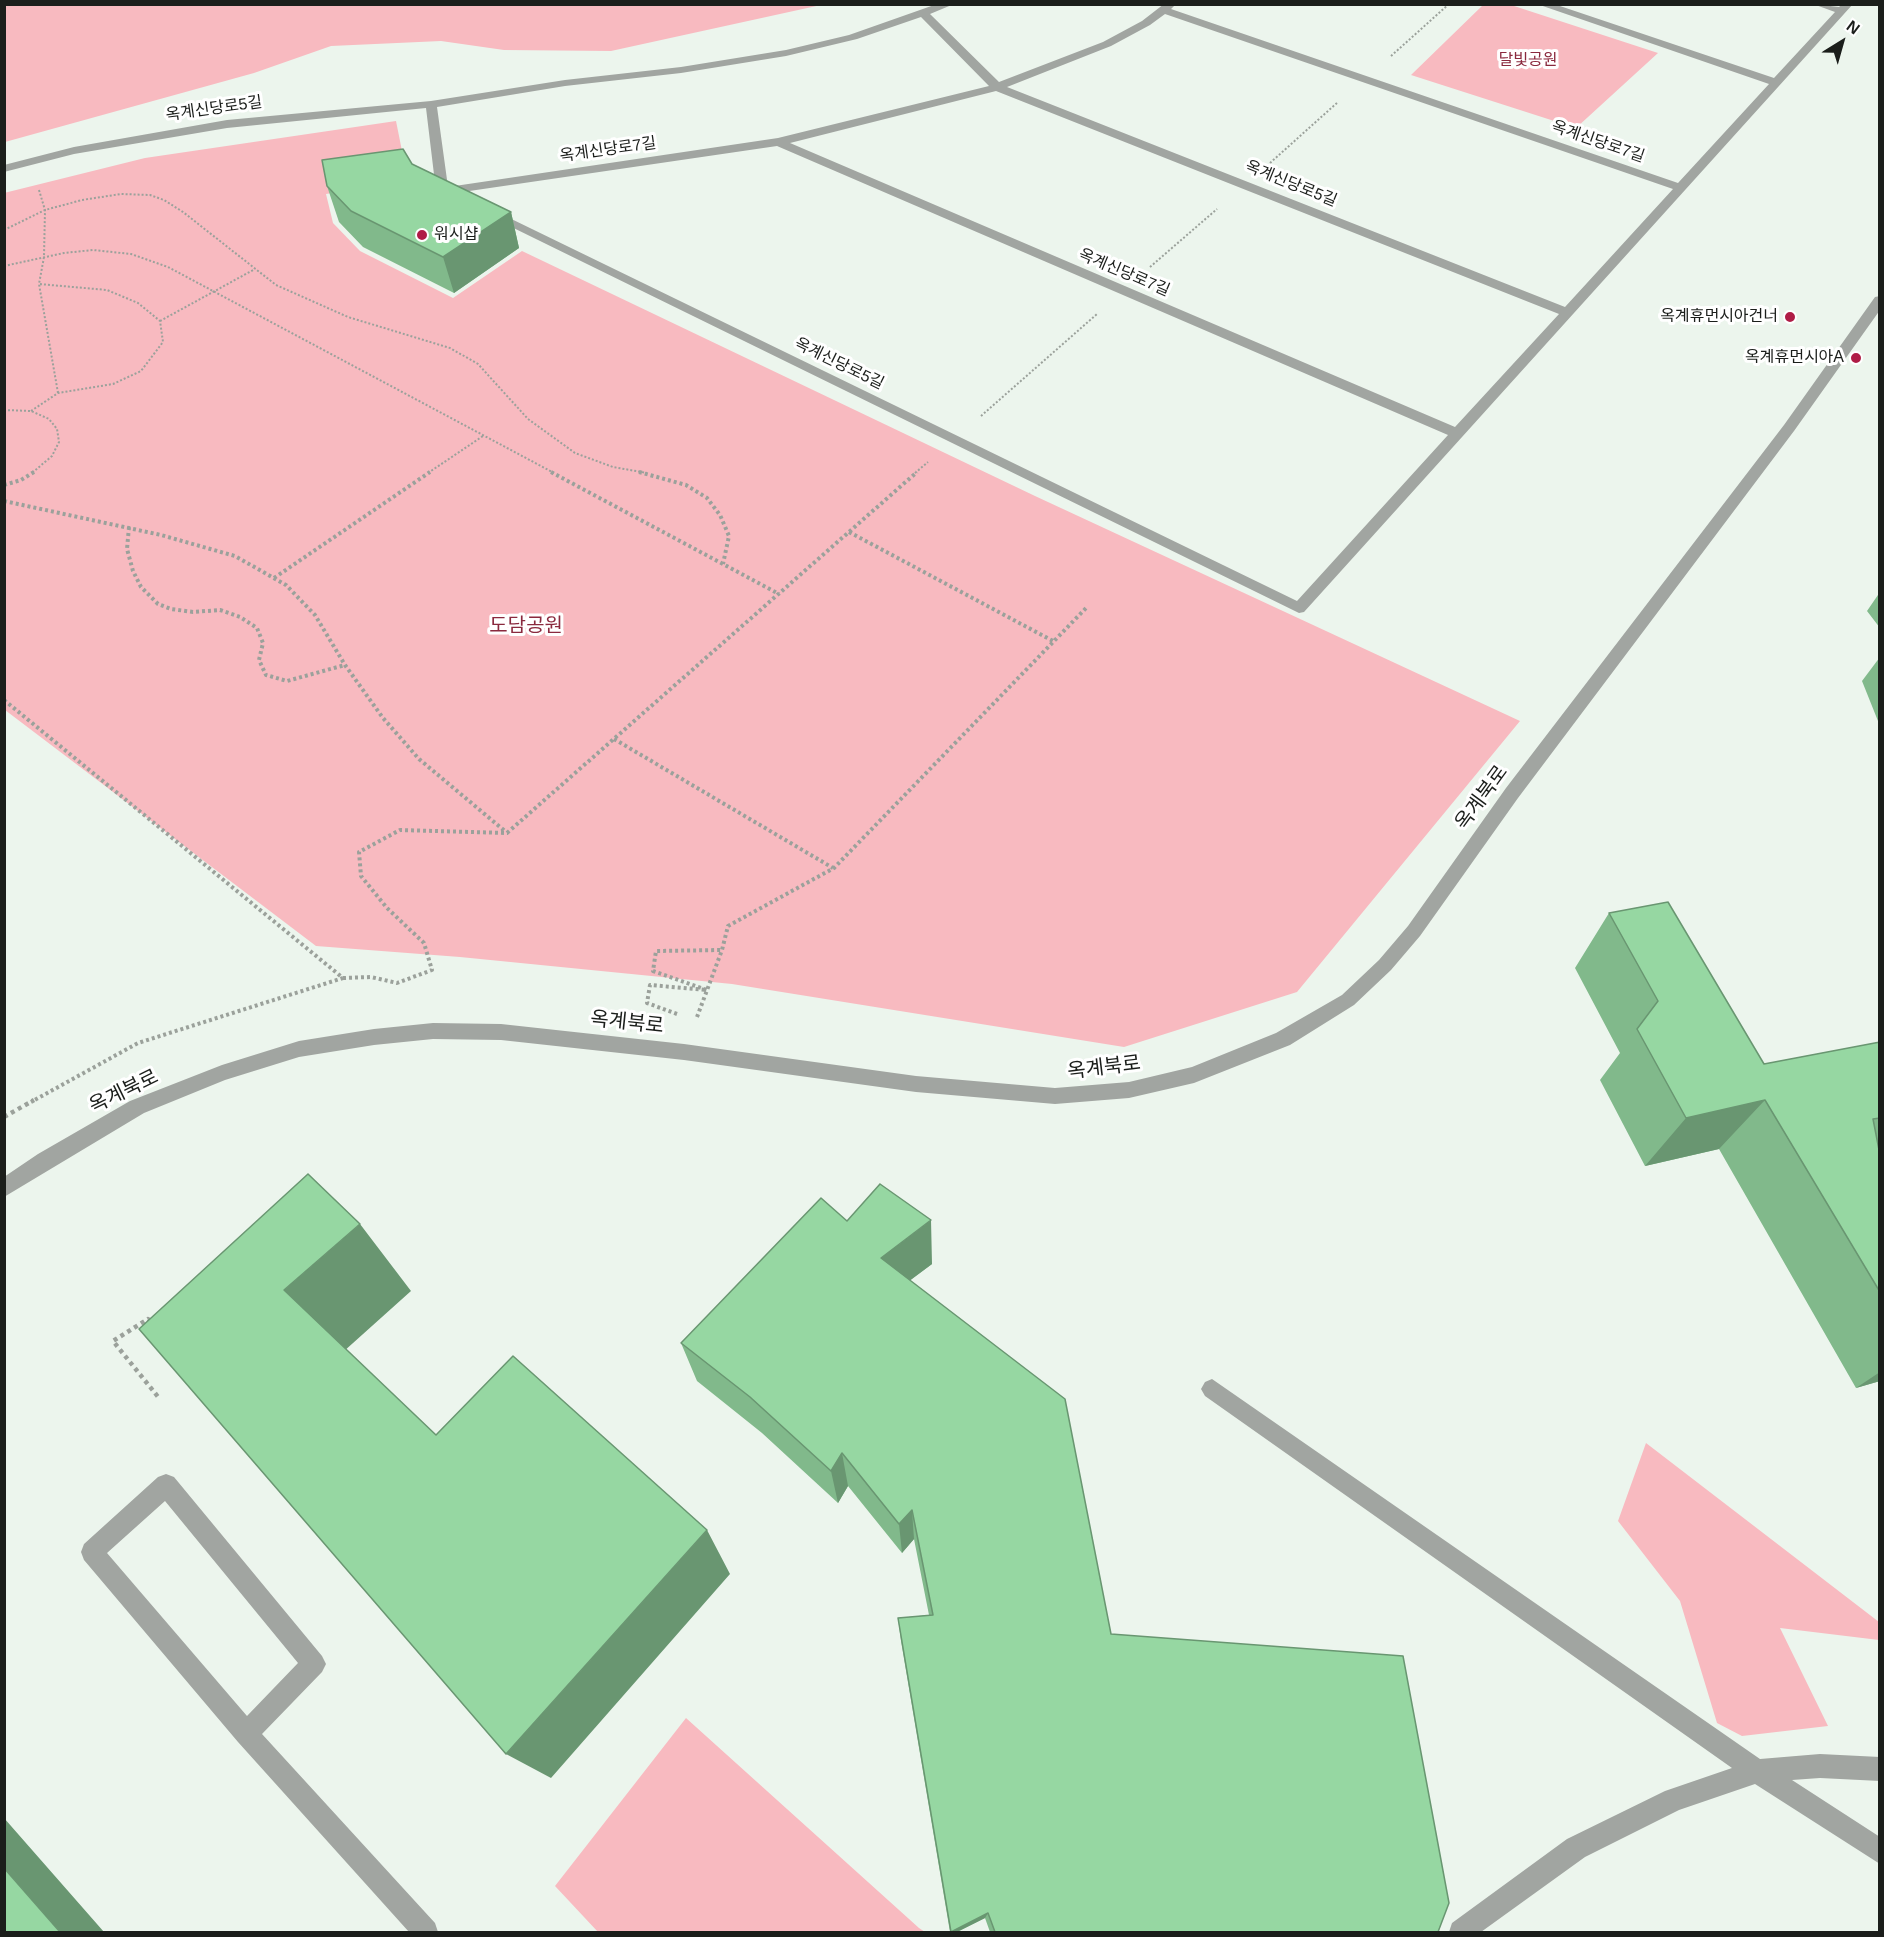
<!DOCTYPE html>
<meta charset="utf-8">
<style>
body{margin:0}
#map{position:relative;width:1884px;height:1937px;overflow:hidden;background:#ecf5ed;font-family:Arial,sans-serif}
canvas{display:block}
.frame{position:absolute;inset:0;border:6px solid #1b1e1b;pointer-events:none}
.north{position:absolute;left:1812px;top:12px;width:60px;height:60px;-webkit-text-stroke:4px #fff;paint-order:stroke;rotate:37deg;font-size:16px;font-weight:700;line-height:24px;text-align:center;color:#1b1e1b}
.north::after{content:'';display:block;margin:auto;width:21px;height:27px;background:#1b1e1b;clip-path:polygon(50% 0,100% 100%,50% 72%,0 100%)}
</style>
<div id="map">
<canvas width="1884" height="1937"></canvas>
<div class="frame"></div>
<div class="north">N</div>
</div>
<script>
const g = document.querySelector('canvas').getContext('2d');
g.lineJoin = 'round';
function fillPath(path, color) {
  g.fillStyle = color;
  g.fill(path, 'evenodd');
}
function toPath(rows) {
  const path = new Path2D();
  for (const r of rows) {
    path.moveTo(r[0], r[1]);
    for (let i = 2; i < r.length; i += 2) path.lineTo(r[i], r[i + 1]);
  }
  return path;
}
function stroke(path, color, width, dash) {
  g.strokeStyle = color;
  g.lineWidth = width;
  g.lineCap = dash ? 'butt' : 'round';
  g.setLineDash(dash || []);
  g.stroke(path);
}
function write(font, color, halo, rows, align = 'center') {
  g.font = font + ' Arial,"Noto Sans KR",sans-serif';
  g.lineWidth = 6;
  g.setLineDash([]);
  g.textBaseline = 'middle';
  g.strokeStyle = halo;
  g.fillStyle = color;
  for (const [text, x, y, turn = 0] of rows) {
    g.save();
    g.translate(x, y);
    g.rotate((+turn || 0) * Math.PI / 180);
    g.textAlign = isNaN(turn) ? turn : align;
    if (halo) g.strokeText(text, 0, 0);
    g.fillText(text, 0, 0);
    g.restore();
  }
}
fillPath(toPath([
 [5,4,821,4,821,5,611,51,504,50,441,41,331,46,254,73,5,142],
 [1483,5,1511,5,1658,53,1576,128,1411,75],
 [396,121,408,181,326,194,333,223,360,251,453,298,522,251,1035,496,1520,721,1297,992,1124,1047,732,984,460,957,316,946,5,710,4,193,145,158],
 [1646,1443,1879,1622,1879,1640,1780,1628,1828,1726,1742,1736,1717,1723,1680,1601,1618,1521],
 [686,1718,919,1928,925,1932,598,1932,555,1886]
]), '#f8bac0');
stroke(toPath([
 [1391,56,1449,4],
 [1270,163,1338,102],
 [39,190,45,210,44,257,39,284,58,393],
 [4,230,45,210,82,200,121,194,150,195,164,200,183,212,276,285,348,317,450,348,478,364,528,419,575,453,613,467,647,473],
 [4,266,64,253,93,250,131,254,168,267,554,473],
 [1150,267,1217,209],
 [160,321,255,269],
 [4,410,31,411,49,419,57,429,59,442,52,456,32,473],
 [31,411,58,393,113,384,141,371,163,342,160,321,138,303,107,290,39,284],
 [981,416,1097,314],
 [428,473,483,436],
 [915,473,928,462]
]), '#9ba19b', 2, [2, 2]);
stroke(toPath([
 [551,472,779,594],
 [639,472,686,485,707,498,720,515,729,536,723,564],
 [4,485,21,480,34,472],
 [4,501,161,535,235,556,286,585,315,615,345,665,383,718,419,759,506,832],
 [129,527,127,549,133,571,141,587,158,604,171,609,193,612,220,610,240,617,257,628,263,643,259,660,266,675,287,681,345,665],
 [849,532,1053,641],
 [274,578,430,472],
 [4,700,343,978,138,1043,31,1102],
 [614,739,833,868],
 [343,978,371,977,397,983,432,970,424,943,387,908,361,876,359,852,400,830,507,833,917,472],
 [677,1014,647,1003,650,985,707,990,653,971,656,951,722,950],
 [697,1017,722,950,728,926,834,868,1088,606]
]), '#9ba19b', 4, [3, 3]);
stroke(toPath([
 [4,1117,34,1100],
 [151,1321,148,1319,113,1341,159,1398]
]), '#9ba19b', 4.5, [4, 4]);
fillPath(toPath([
 [937,4,954,4,930,14,999,82,1103,42,1142,21,1164,4,1176,4,1171,9,1678,183,1769,84,1537,4,1554,4,1774,78,1835,12,1813,4,1839,7,1842,4,1853,4,1304,612,1299,613,487,215,493,211,497,212,1297,601,1448,435,777,146,442,195,436,191,426,108,227,128,74,154,4,172,4,165,74,147,227,120,431,101,565,80,681,67,786,50,849,35,937,4],
 [1165,14,1673,189,1565,307,1007,87,1111,46,1150,25,1165,14],
 [921,17,989,86,778,138,448,187,437,107,565,86,681,73,786,56,857,39,921,17],
 [996,91,1559,314,1455,427,790,143,996,91],
 [1880,296,1880,310,1794,431,1518,798,1420,936,1391,970,1354,1005,1290,1045,1194,1083,1129,1098,1055,1104,916,1092,684,1060,501,1040,433,1039,374,1045,299,1057,225,1080,144,1113,4,1197,4,1177,38,1154,130,1101,222,1065,299,1041,374,1029,433,1023,501,1024,684,1044,916,1076,1055,1088,1129,1082,1192,1067,1276,1033,1342,995,1379,960,1408,926,1506,788,1784,425,1875,297,1880,296],
 [1212,1379,1760,1759,1820,1754,1880,1757,1880,1781,1820,1778,1792,1780,1880,1837,1880,1864,1755,1784,1679,1810,1585,1857,1481,1932,1449,1932,1452,1923,1567,1839,1665,1791,1732,1768,1205,1396,1201,1389,1205,1382,1212,1379],
 [166,1474,174,1477,322,1656,326,1664,322,1672,262,1734,435,1923,438,1932,409,1932,238,1742,84,1560,81,1552,84,1544,158,1477,166,1474],
 [165,1501,298,1663,247,1716,107,1553,165,1501]
]), '#a1a5a1');
fillPath(toPath([
 [412,164,511,212,519,248,454,293,363,247,339,222,327,186],
 [1880,592,1880,628,1867,611],
 [1880,657,1880,726,1862,681],
 [1609,913,1764,1064,1880,1042,1880,1381,1856,1388,1719,1149,1645,1166,1600,1080,1620,1053,1575,968],
 [847,1221,932,1264,910,1280,1111,1634,1438,1932,990,1932,985,1918,957,1932,950,1932,901,1641,898,1618,929,1615,914,1539,902,1553,848,1486,838,1503,762,1433,697,1381,681,1343]
]), '#81b98b');
fillPath(toPath([
 [511,212,519,248,454,293,443,257],
 [1765,1100,1719,1149,1645,1166,1686,1118],
 [931,1220,932,1264,884,1300,881,1258],
 [360,1224,411,1291,343,1352,284,1290],
 [1880,1372,1880,1381,1856,1388],
 [842,1453,848,1486,838,1503,831,1471],
 [912,1510,914,1539,902,1553,899,1524],
 [707,1530,730,1574,551,1778,506,1754],
 [4,1818,104,1932,60,1932,4,1868],
 [988,1913,985,1918,957,1932,951,1932]
]), '#699671');
const building = toPath([
 [403,149,412,164,511,212,443,257,351,211,327,186,322,160,403,149],
 [1668,902,1764,1064,1880,1042,1880,1118,1873,1119,1880,1155,1880,1292,1765,1100,1686,1118,1637,1029,1658,1001,1609,913,1668,902],
 [308,1174,360,1224,284,1290,436,1435,513,1356,707,1530,506,1754,139,1329,308,1174],
 [880,1184,931,1220,881,1258,1065,1399,1111,1634,1403,1656,1449,1903,1438,1932,995,1932,988,1913,951,1932,898,1618,933,1615,912,1510,899,1524,842,1453,831,1471,750,1397,681,1343,821,1198,847,1221,880,1184],
 [4,1868,60,1932,4,1932,4,1868]
]);
fillPath(building, '#96d7a2');
stroke(building, '#699671', 1.5);
for (const [x, y, r, color] of [
 [422,235,6,"#af1c46"],
 [1790,317,6,"#af1c46"],
 [1856,358,6,"#af1c46"]
]) {
  const dot = new Path2D();
  dot.arc(x, y, r, 0, 2 * Math.PI);
  g.fillStyle = color;
  g.fill(dot);
  stroke(dot, '#fff', 2);
}
write('16px', '#8a293e', '#fff', [
 ["달빛공원",1528,61]
]);
write('16px', '#1b1e1b', '#fff', [
 ["옥계신당로5길",214,109,-8],
 ["옥계신당로7길",1598,142,19],
 ["옥계신당로7길",608,150,-8],
 ["옥계신당로5길",1291,184,22],
 ["옥계신당로7길",1124,273,23],
 ["옥계신당로5길",839,364,26]
]);
write('16px', '#1b1e1b', '#fff', [
 ["워시샵",434,235,"left"],
 ["옥계휴먼시아건너",1778,317],
 ["옥계휴먼시아A",1844,358]
], 'right');
write('20px', '#8a293e', '#fff', [
 ["도담공원",526,626]
]);
write('20px', '#1b1e1b', '#fff', [
 ["옥계북로",1482,798,-54],
 ["옥계북로",627,1023,6],
 ["옥계북로",1104,1068,-7],
 ["옥계북로",124,1092,-26]
]);
</script>
